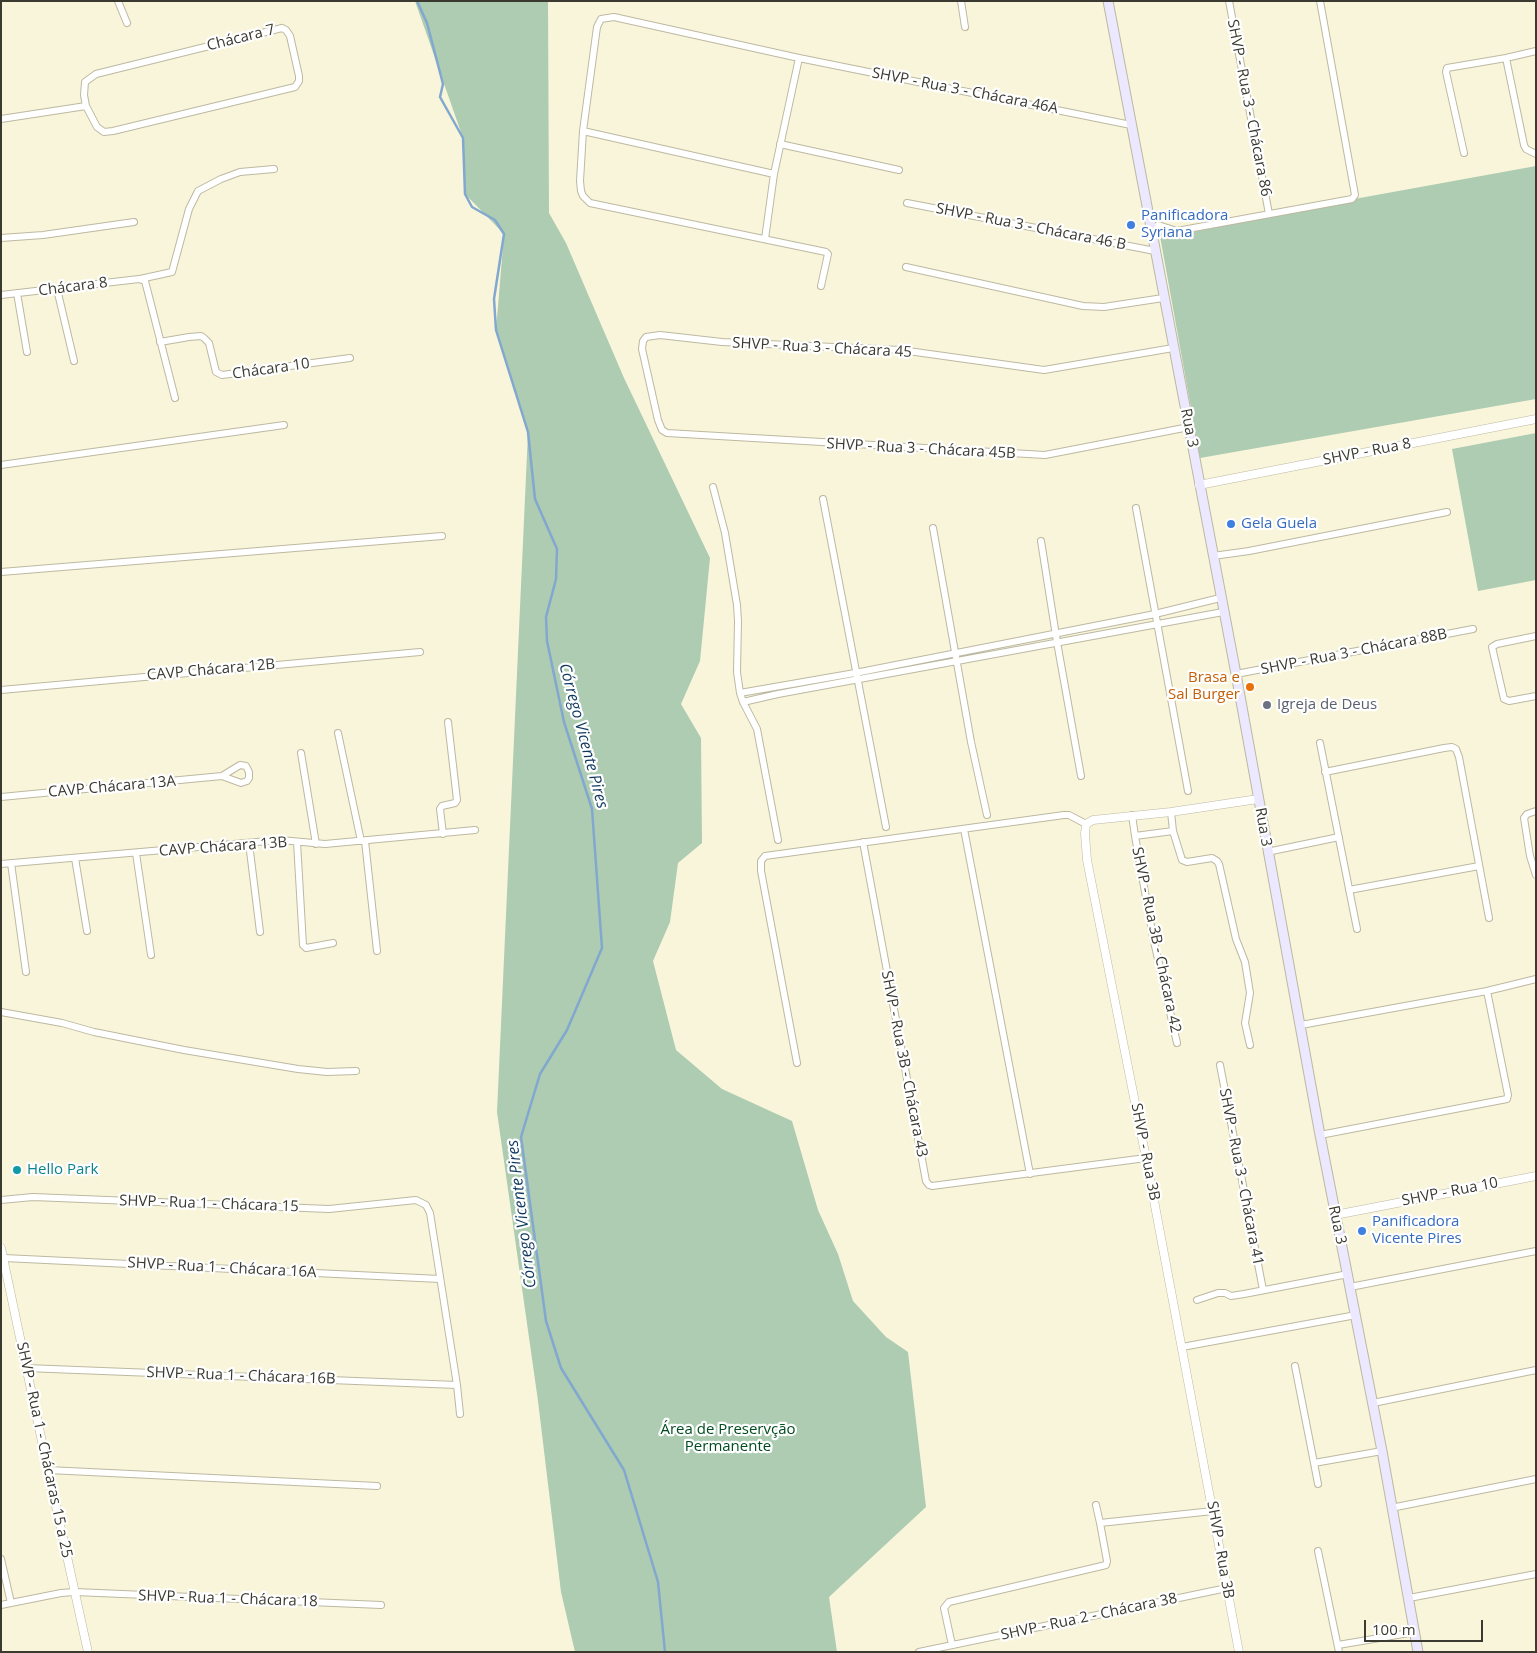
<!DOCTYPE html>
<meta charset="utf-8">
<style>
body{margin:0}
#map{position:relative;width:1537px;height:1653px;overflow:hidden;background:#f9f5db;font-family:"Open Sans",sans-serif}
canvas{display:block}
.frame{position:absolute;inset:0;border:2px solid #3b3a30;pointer-events:none}
.scale{position:absolute;left:1364px;top:1620px;width:119px;height:22px;box-sizing:border-box;border:2px solid #3b3a30;border-top:0;padding-left:6px;font-size:15px;line-height:18px;white-space:nowrap;color:#3b3a30;-webkit-text-stroke:4px #fff;paint-order:stroke}
</style>
<div id="map">
<canvas width="1537" height="1653"></canvas>
<div class="frame"></div>
<div class="scale">100 m</div>
</div>
<script>
const g = document.querySelector('canvas').getContext('2d');
g.lineJoin = 'round';
function fillPath(path, color) {
  g.fillStyle = color;
  g.fill(path, 'evenodd');
}
function toPath(rows) {
  const path = new Path2D();
  for (const r of rows) {
    path.moveTo(r[0], r[1]);
    for (let i = 2; i < r.length; i += 2) path.lineTo(r[i], r[i + 1]);
  }
  return path;
}
function stroke(path, color, width, dash) {
  g.strokeStyle = color;
  g.lineWidth = width;
  g.lineCap = dash ? 'butt' : 'round';
  g.setLineDash(dash || []);
  g.stroke(path);
}
function write(font, color, halo, rows, align = 'center') {
  g.font = font + ' "Open Sans",sans-serif';
  g.lineWidth = 4.5;
  g.setLineDash([]);
  g.textBaseline = 'middle';
  g.strokeStyle = halo;
  g.fillStyle = color;
  for (const [text, x, y, turn = 0] of rows) {
    g.save();
    g.translate(x, y);
    g.rotate((+turn || 0) * Math.PI / 180);
    g.textAlign = isNaN(turn) ? turn : align;
    if (halo) g.strokeText(text, 0, 0);
    g.fillText(text, 0, 0);
    g.restore();
  }
}
fillPath(toPath([
 [415,1,548,1,549,213,566,243,624,378,710,558,700,661,681,704,701,738,702,843,678,863,670,922,653,961,676,1050,722,1089,792,1121,818,1210,838,1254,853,1301,886,1337,908,1352,926,1507,829,1597,837,1652,575,1652,561,1592,538,1401,497,1112,528,432,496,330,504,234,465,194,463,138],
 [1536,166,1536,399,1200,458,1158,225,1178,231],
 [1536,433,1536,580,1478,591,1452,449]
]), '#adccb2');
stroke(toPath([
 [417,1,427,23,443,84,440,97,463,138,465,194,472,207,495,220,504,234,494,299,496,330,528,432,535,499,557,549,556,579,546,617,547,641,564,722,592,809,602,948,567,1030,540,1074,521,1137,546,1321,561,1368,624,1470,658,1582,665,1652]
]), '#82a8cf', 2.5);
const minor = toPath([
 [118,1,127,23],
 [961,1,965,27],
 [1229,1,1269,214],
 [282,28,286,30,290,36,299,76,299,81,295,87,113,131,104,132,97,127,86,106,84,95,85,82,96,74,282,28],
 [1506,58,1524,145,1526,149,1536,154],
 [1,119,86,106],
 [583,131,774,174],
 [780,144,899,170],
 [1464,153,1446,72,1447,68,1506,58,1536,51],
 [907,203,1155,251],
 [1151,232,1158,225,1177,231,1352,199,1355,195,1320,1],
 [1,238,43,235,134,222],
 [765,239,774,174,799,58],
 [906,267,1083,306,1104,307,1163,298],
 [140,279,172,272,189,209,198,191,221,179,240,172,274,169],
 [821,286,828,254,826,252,590,203,583,196,581,191,580,181,583,131,597,27,601,19,614,17,799,58,1131,125],
 [57,289,74,361],
 [17,293,27,352],
 [1,295,139,279,145,281,175,398],
 [160,342,189,337,201,336,204,338,209,343,216,372,222,375,350,358],
 [1173,348,1044,370,901,350,722,342,660,335,646,337,643,341,642,349,658,420,662,430,667,433,1045,455,1189,427],
 [1,465,284,425],
 [713,487,725,533,737,605,738,621,737,672,740,693,743,702,757,729,778,840],
 [823,499,886,827],
 [1136,508,1188,791],
 [933,528,971,742,987,815],
 [1041,541,1057,642,1081,776],
 [1213,556,1249,551,1447,512],
 [1,572,442,536],
 [1536,636,1497,644,1492,647,1504,699,1509,701,1536,696],
 [1236,674,1473,629],
 [1,690,420,652],
 [740,693,855,673,1155,614,1220,598],
 [743,702,778,694,1223,612],
 [338,733,361,841],
 [1320,743,1357,929],
 [301,753,316,844],
 [1325,772,1444,748,1452,747,1456,749,1459,757,1489,918],
 [1,797,222,776,240,765,246,766,249,772,249,778,247,781,241,783,222,776],
 [1536,811,1527,814,1524,818,1530,856,1536,875],
 [1171,812,1173,831,1182,860,1187,862,1212,858,1217,861,1219,864,1236,939,1245,962,1250,993,1245,1023,1250,1045],
 [1132,815,1135,836],
 [964,829,1030,1174],
 [1173,831,1135,836,1153,937,1177,1043],
 [443,834,440,809,442,806,455,803,457,800,448,722],
 [365,841,377,951],
 [297,842,303,945,306,948,333,943],
 [863,842,926,1181,929,1185,932,1186,1146,1158],
 [249,843,260,932],
 [1267,852,1339,837],
 [136,853,151,955],
 [75,858,87,931],
 [11,863,26,972],
 [1,864,280,840,325,844,475,830],
 [1349,890,1479,866],
 [1,1012,62,1023,94,1032,184,1050,298,1069,327,1072,356,1071],
 [1301,1025,1487,991,1536,979],
 [797,1063,761,871,761,861,765,856,1064,815,1069,815,1086,824],
 [1220,1065,1263,1290],
 [1320,1135,1507,1099,1508,1095,1487,991],
 [1,1200,33,1197,329,1209,416,1200,426,1205,430,1213,457,1385,460,1414],
 [4,1258,440,1279],
 [1350,1287,1536,1251],
 [1197,1300,1218,1293,1225,1293,1231,1296,1244,1294,1348,1274],
 [1182,1347,1356,1315],
 [1295,1366,1314,1463,1382,1451],
 [26,1368,457,1385],
 [1373,1403,1536,1370],
 [1314,1463,1318,1484],
 [48,1470,377,1486],
 [1096,1505,1100,1523],
 [1391,1508,1536,1479],
 [1318,1551,1339,1652],
 [1,1559,11,1603],
 [1409,1598,1536,1574],
 [1,1605,61,1593,75,1592,381,1605],
 [952,1645,944,1608,949,1602,1106,1565,1107,1561,1100,1523,1213,1511],
 [1338,1645,1415,1632],
 [919,1652,1227,1588]
]);
const tertiary = toPath([
 [1199,485,1536,419],
 [1335,1215,1536,1176],
 [1,1248,48,1470,88,1652],
 [1239,1652,1146,1158,1087,860,1085,834,1086,824,1093,820,1171,812,1258,799]
]);
const secondary = toPath([
 [1108,1,1236,674,1320,1135,1382,1451,1418,1652]
]);
stroke(minor, '#bdb9a1', 8);
stroke(tertiary, '#bdb9a1', 9);
stroke(secondary, '#bdb9a1', 11);
stroke(minor, '#fff', 6);
stroke(tertiary, '#fff', 8);
stroke(secondary, '#ebe8ff', 9);
for (const [x, y, r, color] of [
 [1131,225,5,"#3f7fe0"],
 [1231,524,5,"#3f7fe0"],
 [1250,687,5,"#e8710a"],
 [1267,705,5,"#6b7280"],
 [17,1170,5,"#0f9aa8"],
 [1362,1231,5,"#3f7fe0"]
]) {
  const dot = new Path2D();
  dot.arc(x, y, r, 0, 2 * Math.PI);
  g.fillStyle = color;
  g.fill(dot);
  stroke(dot, '#fff', 2);
}
write('15px', '#3b3a30', '#fff', [
 ["Chácara 7",241,38,-14],
 ["SHVP - Rua 3 - Chácara 46A",965,91,11],
 ["SHVP - Rua 3 - Chácara 86",1249,108,79],
 ["SHVP - Rua 3 - Chácara 46 B",1031,227,11],
 ["Chácara 8",73,287,-7],
 ["SHVP - Rua 3 - Chácara 45",822,348,3],
 ["Chácara 10",271,369,-8],
 ["Rua 3",1189,428,79],
 ["SHVP - Rua 3 - Chácara 45B",921,449,3],
 ["SHVP - Rua 8",1367,452,-11],
 ["SHVP - Rua 3 - Chácara 88B",1354,652,-11],
 ["CAVP Chácara 12B",211,670,-5],
 ["CAVP Chácara 13A",112,787,-5],
 ["Rua 3",1263,827,80],
 ["CAVP Chácara 13B",223,847,-4],
 ["SHVP - Rua 3B - Chácara 42",1156,940,78],
 ["SHVP - Rua 3B - Chácara 43",904,1064,79],
 ["SHVP - Rua 3B",1145,1152,79],
 ["SHVP - Rua 3 - Chácara 41",1241,1177,79],
 ["SHVP - Rua 10",1450,1192,-11],
 ["SHVP - Rua 1 - Chácara 15",209,1204,2],
 ["Rua 3",1337,1225,78],
 ["SHVP - Rua 1 - Chácara 16A",222,1268,3],
 ["SHVP - Rua 1 - Chácara 16B",241,1376,2],
 ["SHVP - Rua 1 - Chácaras 15 a 25",44,1450,78],
 ["SHVP - Rua 3B",1220,1550,80],
 ["SHVP - Rua 1 - Chácara 18",228,1599,2],
 ["SHVP - Rua 2 - Chácara 38",1089,1617,-12]
]);
write('15px', '#366cbe', '#fff', [
 ["Panificadora",1141,216],
 ["Syriana",1141,233],
 ["Gela Guela",1241,524],
 ["Panificadora",1372,1222],
 ["Vicente Pires",1372,1239]
], 'left');
write('15px', '#c56008', '#fff', [
 ["Brasa e",1240,678],
 ["Sal Burger",1240,695]
], 'right');
write('15px', '#5b616d', '#fff', [
 ["Igreja de Deus",1277,705]
], 'left');
write('15px', '#0d838f', '#fff', [
 ["Hello Park",27,1170]
], 'left');
write('15px', '#004c1f', '#fff', [
 ["Área de Preservção",728,1430],
 ["Permanente",728,1447]
]);
write('italic 16px', '#0e385e', '#fff', [
 ["Córrego Vicente Pires",583,736,75],
 ["Córrego Vicente Pires",522,1214,-97]
]);
</script>
